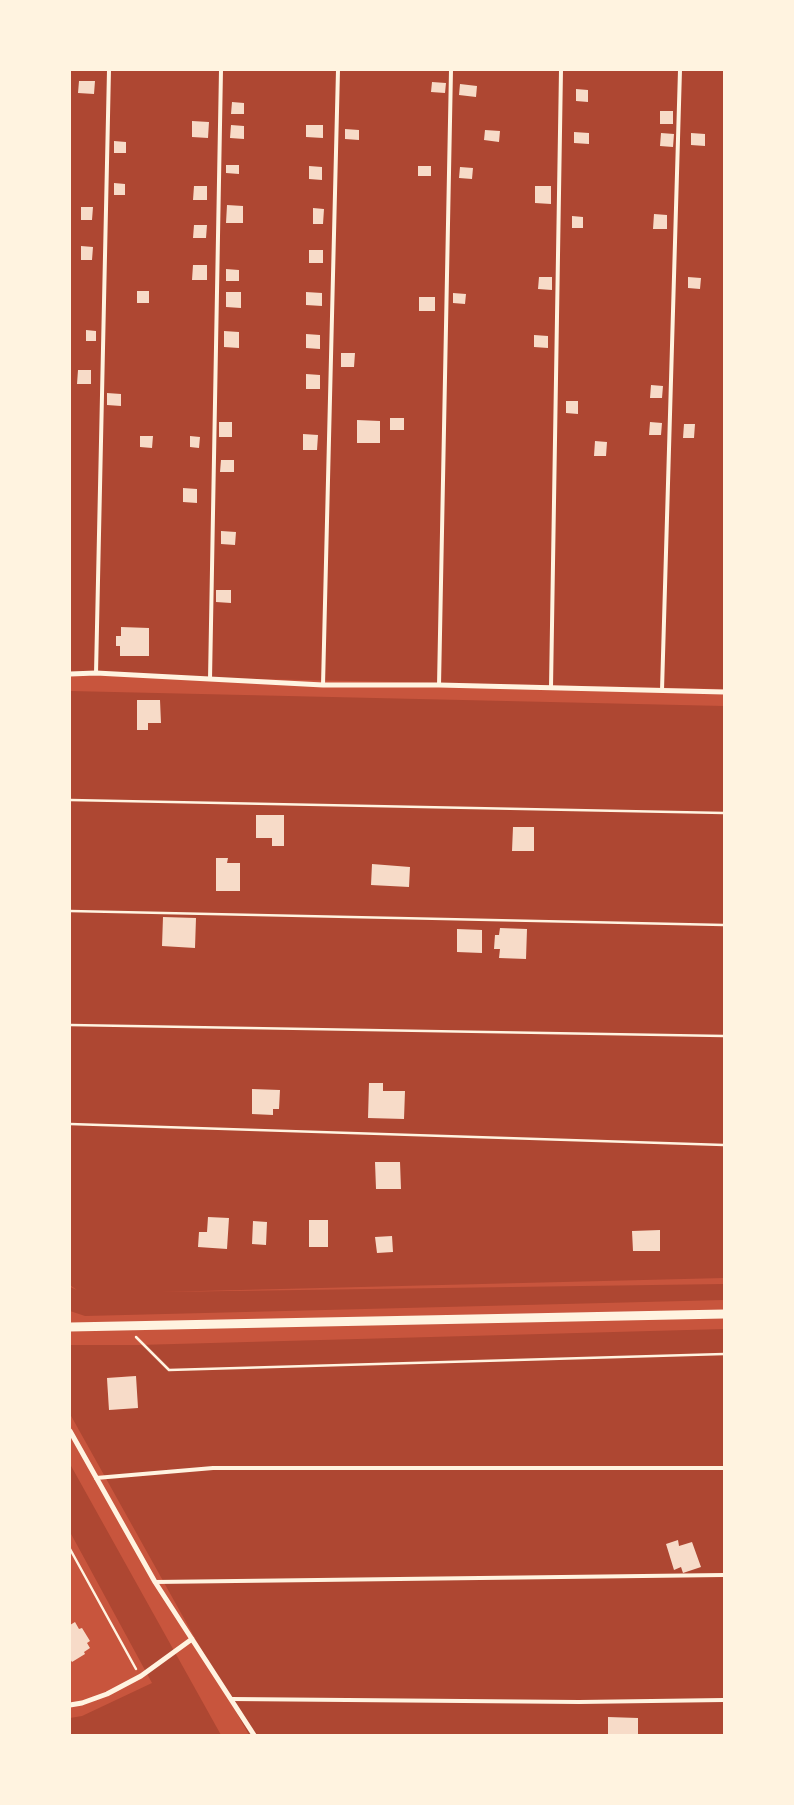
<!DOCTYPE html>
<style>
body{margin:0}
#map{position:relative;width:794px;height:1805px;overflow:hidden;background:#c8553d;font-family:"DM Sans",sans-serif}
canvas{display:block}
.frame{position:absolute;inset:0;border:71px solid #fff3e0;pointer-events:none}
</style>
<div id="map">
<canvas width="794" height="1805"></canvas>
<div class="frame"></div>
</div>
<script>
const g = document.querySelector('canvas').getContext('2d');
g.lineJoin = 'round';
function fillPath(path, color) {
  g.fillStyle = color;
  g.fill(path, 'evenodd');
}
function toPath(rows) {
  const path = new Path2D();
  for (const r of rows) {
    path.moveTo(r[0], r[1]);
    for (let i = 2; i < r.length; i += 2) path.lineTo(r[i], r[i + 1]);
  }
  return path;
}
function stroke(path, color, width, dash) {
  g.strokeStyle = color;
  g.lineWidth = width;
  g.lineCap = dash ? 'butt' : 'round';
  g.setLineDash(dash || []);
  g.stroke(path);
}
fillPath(toPath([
 [70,70,724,70,724,689,70,675],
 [70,691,724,706,724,1278,159,1292,724,1284,724,1300,85,1316,70,1311,70,1287,77,1290,70,1285],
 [724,1329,724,1735,249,1735,70,1414,70,1345,138,1345],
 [135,1376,138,1407,109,1410,107,1378],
 [70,1464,221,1735,70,1735,70,1718,82,1716,152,1683,70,1532]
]), '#ae4732');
fillPath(toPath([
 [79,81,95,81,94,94,78,93],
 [432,82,446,83,445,93,431,92],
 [460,84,477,86,476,97,459,95],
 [576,89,588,90,588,102,576,101],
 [232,102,244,103,244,114,231,114],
 [660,111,673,111,673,124,660,124],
 [192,121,209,122,208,138,192,137],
 [231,125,244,126,244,139,230,138],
 [306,125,323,125,323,138,306,137],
 [345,129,359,130,359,140,345,139],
 [485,130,500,131,499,142,484,140],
 [574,132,589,133,589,144,574,143],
 [661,133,674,134,673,147,660,146],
 [691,133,705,134,705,146,691,145],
 [114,141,126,142,126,153,114,153],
 [226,165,239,165,239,174,226,173],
 [309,166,322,167,322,180,309,179],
 [418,166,431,166,431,176,418,176],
 [460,167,473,168,472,179,459,178],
 [114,183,125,184,125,195,114,195],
 [194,186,207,186,207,200,193,200],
 [535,186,551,186,551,204,535,203],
 [227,205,243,206,243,223,226,223],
 [81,207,93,207,92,220,81,220],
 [313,208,324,209,323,224,313,224],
 [654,214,667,215,667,229,653,229],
 [572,216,583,217,583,228,572,228],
 [194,225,207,225,206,238,193,238],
 [81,246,93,247,92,260,81,260],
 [309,250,323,250,323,263,309,263],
 [193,265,207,265,207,280,192,280],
 [226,269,239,270,239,281,226,281],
 [539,277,552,277,552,290,538,289],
 [688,277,701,278,700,289,688,288],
 [137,291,149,291,149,303,137,303],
 [226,292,241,292,241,308,226,307],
 [306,292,322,293,322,306,306,305],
 [453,293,466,294,465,304,453,303],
 [419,297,435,297,435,311,419,311],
 [86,330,96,331,96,341,86,341],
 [224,331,239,332,239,348,224,347],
 [306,334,320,335,320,349,306,348],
 [534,335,548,336,548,348,534,347],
 [341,353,355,353,354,367,341,367],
 [78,370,91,370,91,384,77,384],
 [306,374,320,375,320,389,306,389],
 [651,385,663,386,662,398,650,398],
 [107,393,121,394,121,406,107,405],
 [566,401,578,401,578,414,566,413],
 [390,418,404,418,404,430,390,430],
 [357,420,380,421,380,443,357,443],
 [219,422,232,422,232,437,219,437],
 [650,422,662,423,661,435,649,435],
 [684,424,695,424,694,438,683,438],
 [303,434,318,435,317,450,303,450],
 [140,436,153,436,152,448,140,447],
 [190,436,200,437,199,448,190,447],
 [595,441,607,442,606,456,594,456],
 [221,460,234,460,234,472,220,472],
 [183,488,197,489,197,503,183,502],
 [221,531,236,532,235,545,221,544],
 [216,590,231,590,231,603,216,602],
 [121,627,149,628,149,656,120,656,120,646,116,646,116,636,121,636],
 [137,700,160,700,161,723,148,723,148,730,137,730],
 [256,815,284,815,284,846,272,846,272,838,256,838],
 [513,827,534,827,534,851,512,851],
 [216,858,228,858,227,863,240,863,240,891,216,891],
 [372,864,410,867,409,887,371,885],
 [163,917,196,918,195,948,162,946],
 [500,928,527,929,526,959,499,958,500,949,494,949,495,935,499,935],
 [457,929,482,930,482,953,457,952],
 [369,1083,383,1083,383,1091,405,1091,404,1119,368,1118],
 [252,1089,280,1090,279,1109,273,1109,273,1115,252,1114],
 [375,1162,400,1162,401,1189,376,1189],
 [208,1217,229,1218,227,1249,198,1247,199,1232,207,1232],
 [309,1220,328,1220,328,1247,309,1247],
 [253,1221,267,1222,266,1245,252,1244],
 [660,1230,660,1251,633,1251,632,1231],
 [392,1236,393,1252,377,1253,375,1237],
 [136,1376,138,1408,109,1410,107,1378],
 [678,1540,679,1546,692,1542,701,1567,683,1573,681,1567,674,1570,666,1544],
 [75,1622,79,1629,82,1628,90,1641,87,1643,90,1648,84,1652,85,1654,72,1662,70,1659,70,1625],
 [608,1717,638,1718,638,1734,608,1735]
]), '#f7dbc8');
stroke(toPath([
 [70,800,724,813],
 [70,911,724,925],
 [70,1025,724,1036],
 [70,1124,724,1145],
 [136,1337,169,1370,724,1354],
 [70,1549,136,1669]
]), '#fff3e0', 2.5);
stroke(toPath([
 [96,673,109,70],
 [210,679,221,70],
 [323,685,338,70],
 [439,685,451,70],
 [551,687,561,70],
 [662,690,680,70],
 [96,1478,213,1468,724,1468],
 [155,1582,724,1575],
 [231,1699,579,1702,724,1700]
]), '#fff3e0', 4);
stroke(toPath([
 [70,674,96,673,323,685,439,685,724,692],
 [70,1431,155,1582,254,1735],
 [70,1705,82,1703,107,1694,141,1676,192,1639]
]), '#fff3e0', 5);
stroke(toPath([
 [70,1327,724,1314]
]), '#fff3e0', 9);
</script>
